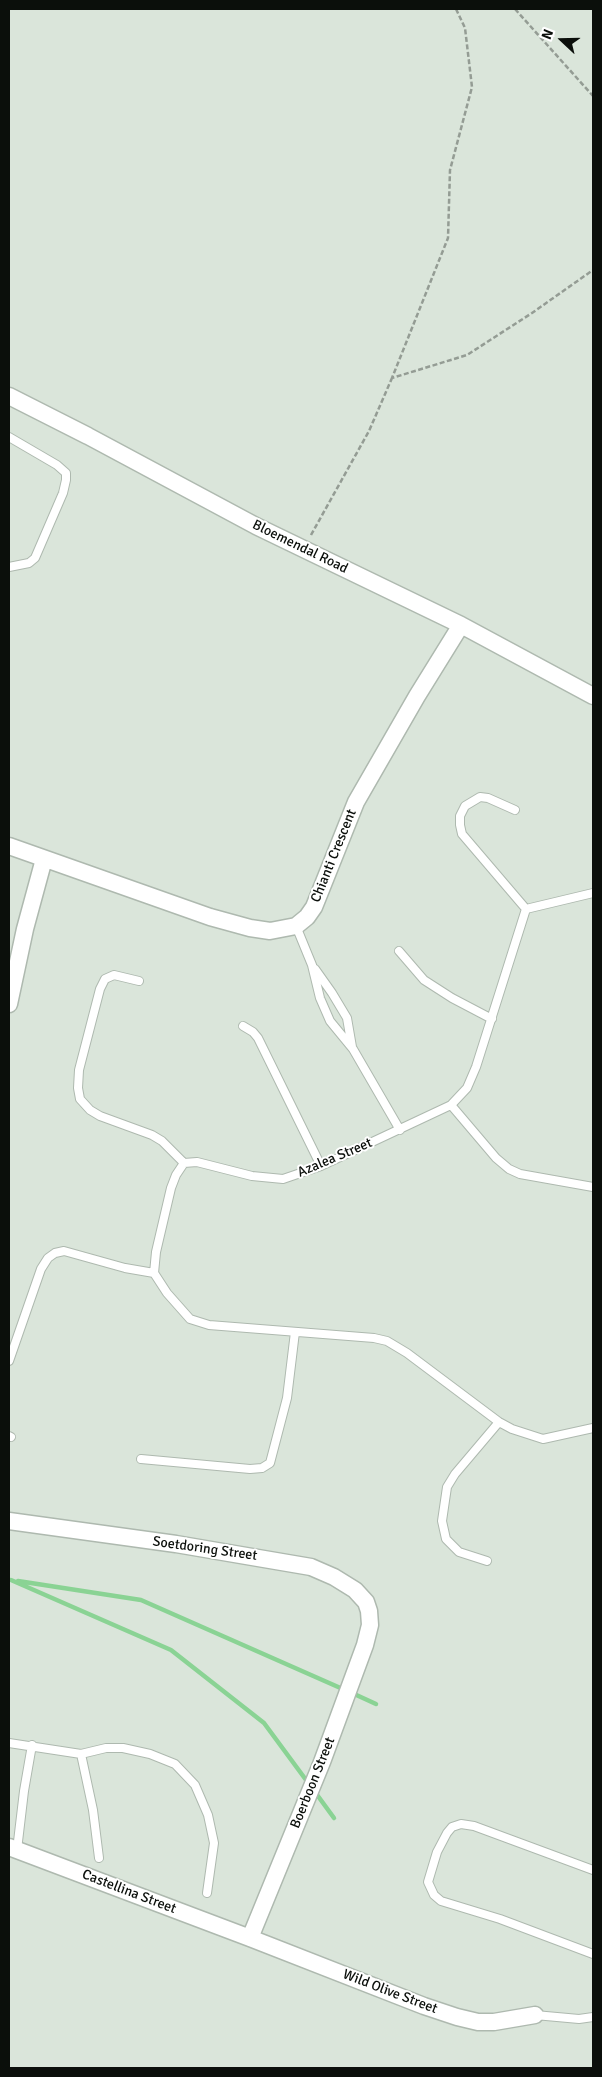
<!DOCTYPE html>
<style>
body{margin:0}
#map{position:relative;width:602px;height:2077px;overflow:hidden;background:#dae5da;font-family:Signika,sans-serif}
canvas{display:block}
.frame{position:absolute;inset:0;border:10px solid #0b0f0b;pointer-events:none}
.north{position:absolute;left:537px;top:15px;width:50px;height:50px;-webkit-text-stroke:4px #fff;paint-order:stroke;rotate:291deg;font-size:14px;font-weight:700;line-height:20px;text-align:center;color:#0b0f0b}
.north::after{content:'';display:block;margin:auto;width:18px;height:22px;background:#0b0f0b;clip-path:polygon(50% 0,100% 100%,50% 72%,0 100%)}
</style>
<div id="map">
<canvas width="602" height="2077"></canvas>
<div class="frame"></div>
<div class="north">N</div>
</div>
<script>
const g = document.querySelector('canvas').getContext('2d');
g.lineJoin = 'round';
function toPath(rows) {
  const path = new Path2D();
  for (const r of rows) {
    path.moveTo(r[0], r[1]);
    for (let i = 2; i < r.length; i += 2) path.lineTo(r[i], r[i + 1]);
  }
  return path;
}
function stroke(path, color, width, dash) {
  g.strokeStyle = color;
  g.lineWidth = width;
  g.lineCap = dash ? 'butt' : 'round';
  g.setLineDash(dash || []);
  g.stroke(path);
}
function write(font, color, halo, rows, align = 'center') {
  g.font = font + ' Signika,sans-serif';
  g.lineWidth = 4;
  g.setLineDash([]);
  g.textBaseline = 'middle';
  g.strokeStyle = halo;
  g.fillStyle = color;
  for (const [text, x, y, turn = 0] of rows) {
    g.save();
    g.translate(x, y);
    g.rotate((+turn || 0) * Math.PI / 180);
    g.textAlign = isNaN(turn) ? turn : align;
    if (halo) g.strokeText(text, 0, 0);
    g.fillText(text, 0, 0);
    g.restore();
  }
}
stroke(toPath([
 [11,1580,171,1650,264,1723,309,1784],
 [18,1581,141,1600,345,1690],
 [352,1693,376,1704],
 [315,1792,334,1818]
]), '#8ad394', 4.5);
const lane = toPath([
 [9,437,57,465,66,473,66,480,63,493,35,558,29,563,9,567],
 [515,810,488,798,480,797,465,806,460,816,460,825,462,834,526,909],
 [526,909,593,893],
 [296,926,312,965,320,998,330,1021,353,1049,400,1130],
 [399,951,424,980,452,998,492,1019],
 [315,969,332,993,347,1018,352,1047],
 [139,981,114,975,105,979,100,989,79,1070,78,1088,80,1099,90,1110,100,1116,152,1135,162,1141,184,1163],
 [243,1026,253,1032,258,1038,321,1166],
 [451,1105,496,1158,509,1169,520,1174,593,1187],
 [184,1163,176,1175,171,1188,156,1252,154,1273,167,1293,190,1319,209,1325,374,1338,387,1341,407,1353,499,1422,512,1429,543,1439,593,1428],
 [184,1163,197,1162,252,1176,283,1179,321,1166,451,1105,467,1088,476,1067,526,909],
 [9,1361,41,1269,48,1258,55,1253,64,1251,125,1268,154,1273],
 [9,1436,11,1437],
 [141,1459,250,1469,262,1468,270,1463,287,1398,295,1332],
 [487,1561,459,1552,446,1539,442,1521,447,1487,455,1474,499,1422],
 [9,1743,81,1754,106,1748,123,1748,150,1754,175,1764,195,1785,208,1815,214,1843,207,1893],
 [81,1754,93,1810,99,1858],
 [17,1850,24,1791,32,1745],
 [593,1870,474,1826,461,1824,452,1827,447,1833,437,1852,428,1882,434,1895,441,1901,500,1919,593,1954],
 [535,2015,579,2019,593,2017]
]);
const street = toPath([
 [9,396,88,436,256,526,461,625,593,696],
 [9,846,210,917,250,928,270,931,296,926,307,917,314,907,356,802,417,696,461,625],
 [9,1004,25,929,44,859],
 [9,1521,176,1544,311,1567,334,1577,355,1590,366,1602,369,1611,370,1625,365,1645,322,1762,250,1938],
 [9,1847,250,1938,424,2006,457,2017,478,2022,494,2022,535,2015]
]);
stroke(lane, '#aeb9af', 10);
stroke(street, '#aeb9af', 19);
stroke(toPath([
 [456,9,465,28,472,87,450,170,448,238,392,378,467,355,532,313,593,270],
 [515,9,593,96],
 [311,535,369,431,392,378]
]), '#949c94', 2.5, [5, 2.5]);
stroke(lane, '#fff', 8);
stroke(street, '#fff', 16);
write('14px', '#0b0f0b', '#fff', [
 ["Bloemendal Road",300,547,26],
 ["Chianti Crescent",334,856,-68],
 ["Azalea Street",335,1158,-23],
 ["Soetdoring Street",205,1549,8],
 ["Boerboon Street",313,1783,-68],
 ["Castellina Street",129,1892,21],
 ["Wild Olive Street",390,1992,21]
]);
</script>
